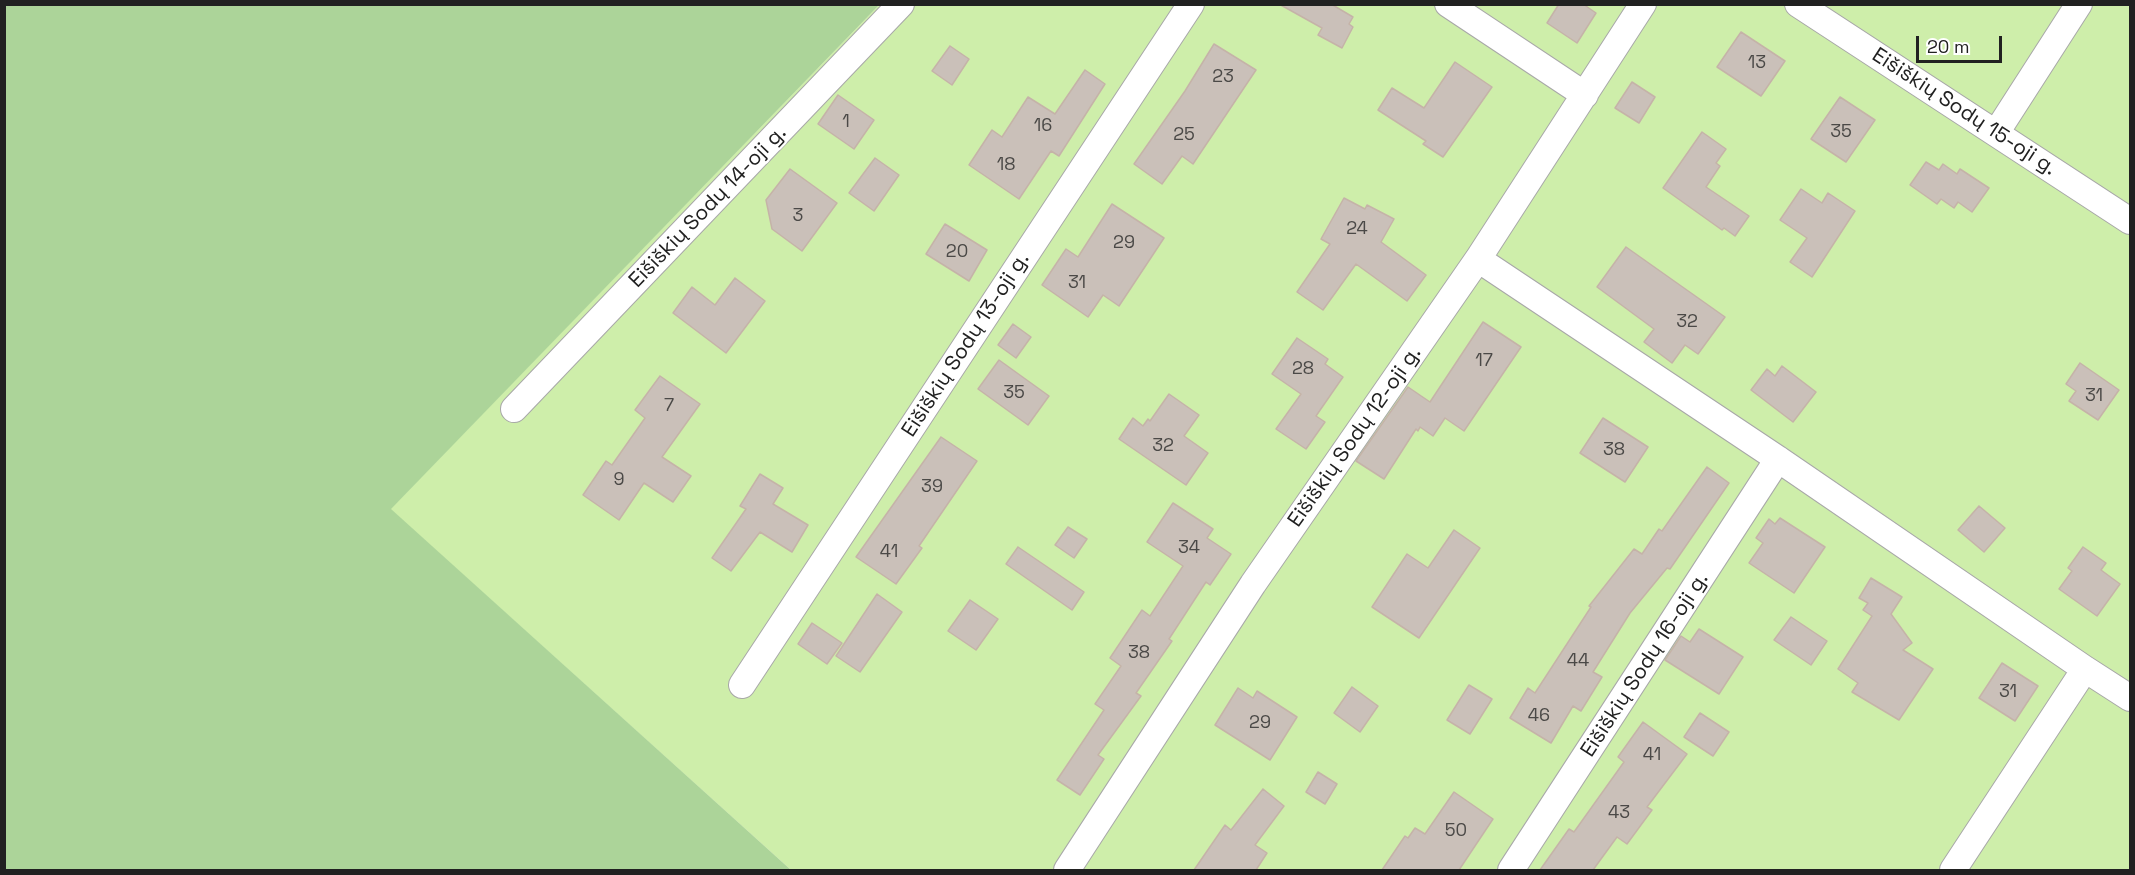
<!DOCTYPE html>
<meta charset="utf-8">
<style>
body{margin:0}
#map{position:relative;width:2135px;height:875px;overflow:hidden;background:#f2eee7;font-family:"Space Grotesk",sans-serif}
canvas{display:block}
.frame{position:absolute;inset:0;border:6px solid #212121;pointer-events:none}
.scale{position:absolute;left:1916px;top:36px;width:86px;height:27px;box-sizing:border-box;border:3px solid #212121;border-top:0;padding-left:8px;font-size:18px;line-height:21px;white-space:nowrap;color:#212121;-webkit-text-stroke:4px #fff;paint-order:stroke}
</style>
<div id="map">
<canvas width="2135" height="875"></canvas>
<div class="frame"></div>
<div class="scale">20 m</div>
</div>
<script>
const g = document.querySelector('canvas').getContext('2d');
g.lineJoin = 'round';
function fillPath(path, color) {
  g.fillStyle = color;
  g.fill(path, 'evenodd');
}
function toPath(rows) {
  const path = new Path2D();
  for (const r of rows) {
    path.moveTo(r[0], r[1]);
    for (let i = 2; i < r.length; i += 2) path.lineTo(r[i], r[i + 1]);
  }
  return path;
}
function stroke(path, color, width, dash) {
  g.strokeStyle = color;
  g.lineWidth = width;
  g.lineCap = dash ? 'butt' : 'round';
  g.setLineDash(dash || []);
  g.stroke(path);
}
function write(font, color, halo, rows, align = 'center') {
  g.font = font + ' "Space Grotesk",sans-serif';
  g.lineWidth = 4.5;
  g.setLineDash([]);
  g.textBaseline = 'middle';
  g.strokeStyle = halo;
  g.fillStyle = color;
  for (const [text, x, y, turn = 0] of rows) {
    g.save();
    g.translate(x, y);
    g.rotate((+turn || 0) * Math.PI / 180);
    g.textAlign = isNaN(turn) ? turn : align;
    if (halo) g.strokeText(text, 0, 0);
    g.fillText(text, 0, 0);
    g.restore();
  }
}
fillPath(toPath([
 [879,5,2130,5,2130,870,791,870,390,509]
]), '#ceeeaa');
fillPath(toPath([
 [5,4,879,5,391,509,791,870,5,870]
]), '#acd499');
const building = toPath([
 [1279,4,1331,4,1353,17,1349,24,1353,27,1342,48,1318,35,1322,28,1279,4],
 [1559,4,1583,4,1596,13,1577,43,1547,23,1559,4],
 [1741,32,1785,61,1761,96,1717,67,1741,32],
 [1214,44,1256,70,1193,164,1182,156,1162,184,1134,164,1185,91,1214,44],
 [950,46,969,59,952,85,932,71,950,46],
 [1455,62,1492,87,1443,157,1423,144,1426,141,1378,110,1392,88,1424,108,1455,62],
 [1085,70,1105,84,1059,156,1051,151,1019,199,969,165,992,130,1002,137,1028,97,1055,114,1085,70],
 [1632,82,1655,97,1639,123,1615,108,1632,82],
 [838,95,874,120,854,149,818,124,838,95],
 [1840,97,1875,120,1846,162,1811,139,1840,97],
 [1702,132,1726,149,1716,163,1720,166,1706,187,1749,216,1735,236,1724,228,1722,230,1663,188,1702,132],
 [875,158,899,175,874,211,849,193,875,158],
 [1926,162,1939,170,1943,164,1957,174,1960,169,1989,188,1972,212,1958,202,1954,208,1941,199,1937,204,1910,185,1926,162],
 [790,169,837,203,802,251,772,229,766,200,790,169],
 [1801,189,1822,203,1828,193,1855,211,1812,277,1790,262,1807,238,1780,220,1801,189],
 [1344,198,1365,209,1367,205,1394,219,1381,242,1426,275,1407,301,1356,264,1323,310,1297,292,1330,244,1321,239,1344,198],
 [1112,204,1164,238,1119,306,1103,295,1088,317,1042,285,1066,249,1078,257,1112,204],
 [945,224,987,250,969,281,926,254,945,224],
 [1626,247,1725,317,1698,354,1685,345,1672,363,1644,342,1654,329,1597,287,1626,247],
 [735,278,765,301,726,353,673,313,692,287,715,305,735,278],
 [1483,322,1521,347,1464,431,1445,418,1433,436,1420,427,1418,431,1416,429,1384,479,1356,461,1408,387,1430,402,1483,322],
 [1013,324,1031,337,1016,358,998,345,1013,324],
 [1297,338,1328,359,1325,364,1343,377,1316,416,1325,422,1306,449,1276,429,1301,394,1272,374,1297,338],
 [999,360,1049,396,1028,425,978,389,999,360],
 [2080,363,2119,390,2098,420,2069,401,2076,391,2066,384,2080,363],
 [1782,366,1816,392,1793,422,1751,390,1767,369,1775,376,1782,366],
 [660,376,700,404,662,457,691,476,673,502,644,483,619,520,583,495,606,461,612,465,645,418,635,410,660,376],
 [1169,394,1199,415,1184,436,1208,453,1186,485,1119,439,1133,418,1143,426,1148,419,1150,421,1169,394],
 [1603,418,1648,447,1625,482,1580,453,1603,418],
 [941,437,977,461,919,546,922,548,896,584,856,557,941,437],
 [1707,467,1729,483,1670,569,1667,568,1630,613,1593,672,1602,677,1581,711,1573,706,1551,743,1510,718,1528,688,1535,693,1591,607,1589,606,1634,549,1642,554,1659,529,1662,531,1707,467],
 [760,474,783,488,773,504,808,525,792,552,760,532,731,571,712,558,746,509,740,506,760,474],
 [1173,503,1213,529,1207,538,1231,554,1210,585,1206,582,1169,639,1172,641,1136,693,1141,696,1098,755,1104,759,1080,795,1057,780,1104,710,1095,704,1121,666,1110,658,1142,610,1150,616,1183,566,1147,542,1173,503],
 [1979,506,2005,528,1984,552,1958,530,1979,506],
 [1780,518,1825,547,1794,593,1749,563,1763,543,1756,538,1769,519,1775,524,1780,518],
 [1068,527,1087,539,1074,558,1055,545,1068,527],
 [1454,530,1480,548,1419,638,1372,607,1407,554,1428,568,1454,530],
 [1018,547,1084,592,1072,610,1006,564,1018,547],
 [2083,547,2106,563,2101,570,2120,584,2097,616,2059,589,2072,571,2068,568,2083,547],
 [1871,578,1902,597,1891,614,1912,643,1903,650,1933,669,1899,720,1852,692,1858,683,1838,669,1872,616,1863,610,1868,603,1859,598,1871,578],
 [877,594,902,612,860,672,836,656,877,594],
 [970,600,998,619,976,650,948,631,970,600],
 [1791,617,1827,641,1811,665,1774,640,1791,617],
 [812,623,842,643,827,664,798,644,812,623],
 [1699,629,1743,657,1719,694,1665,660,1681,636,1690,642,1699,629],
 [2002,663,2038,686,2015,721,1979,698,2002,663],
 [1469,685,1492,699,1470,734,1447,720,1469,685],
 [1352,687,1378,706,1360,732,1334,713,1352,687],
 [1238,688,1253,698,1257,691,1297,717,1270,760,1215,725,1238,688],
 [1700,713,1729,732,1713,756,1684,737,1700,713],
 [1643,722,1687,754,1647,807,1652,810,1627,844,1617,837,1593,870,1540,870,1569,829,1574,832,1624,762,1618,757,1643,722],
 [1318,772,1337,784,1325,804,1306,792,1318,772],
 [1263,789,1284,806,1255,845,1267,853,1256,870,1194,870,1225,825,1231,830,1263,789],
 [1454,792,1493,819,1459,870,1382,870,1405,836,1408,838,1415,828,1425,834,1454,792]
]);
fillPath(building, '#cac0b9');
stroke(building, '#c5b3a8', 1.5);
const street = toPath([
 [1448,4,1585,95],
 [1798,4,2130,221],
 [1996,133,2079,4],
 [1478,259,1778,459,2085,669,2130,698],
 [514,409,901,4],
 [742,685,1191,4],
 [1067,870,1253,584,1478,259,1643,4],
 [1511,870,1778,459],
 [1953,870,2085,669]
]);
stroke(street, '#a8a8a8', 28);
stroke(street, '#fff', 26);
write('18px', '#4b4947', null, [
 ["13",1757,63],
 ["23",1223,77],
 ["1",846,122],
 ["16",1043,126],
 ["35",1841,132],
 ["25",1184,135],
 ["18",1006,165],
 ["3",798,216],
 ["24",1357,229],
 ["29",1124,243],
 ["20",957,252],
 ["31",1077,283],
 ["32",1687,322],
 ["17",1484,361],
 ["28",1303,369],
 ["35",1014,393],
 ["31",2094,396],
 ["7",669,406],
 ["32",1163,446],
 ["38",1614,450],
 ["9",619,480],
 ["39",932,487],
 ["34",1189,548],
 ["41",889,552],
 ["38",1139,653],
 ["44",1578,661],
 ["31",2008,692],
 ["46",1539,716],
 ["29",1260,723],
 ["41",1652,755],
 ["43",1619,813],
 ["50",1456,831]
]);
write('21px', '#212121', '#fff', [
 ["Eišiškių Sodų 15-oji g.",1964,112,33],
 ["Eišiškių Sodų 14-oji g.",708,207,-46],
 ["Eišiškių Sodų 13-oji g.",966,345,-57],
 ["Eišiškių Sodų 12-oji g.",1355,437,-55],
 ["Eišiškių Sodų 16-oji g.",1645,665,-57]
]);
</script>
